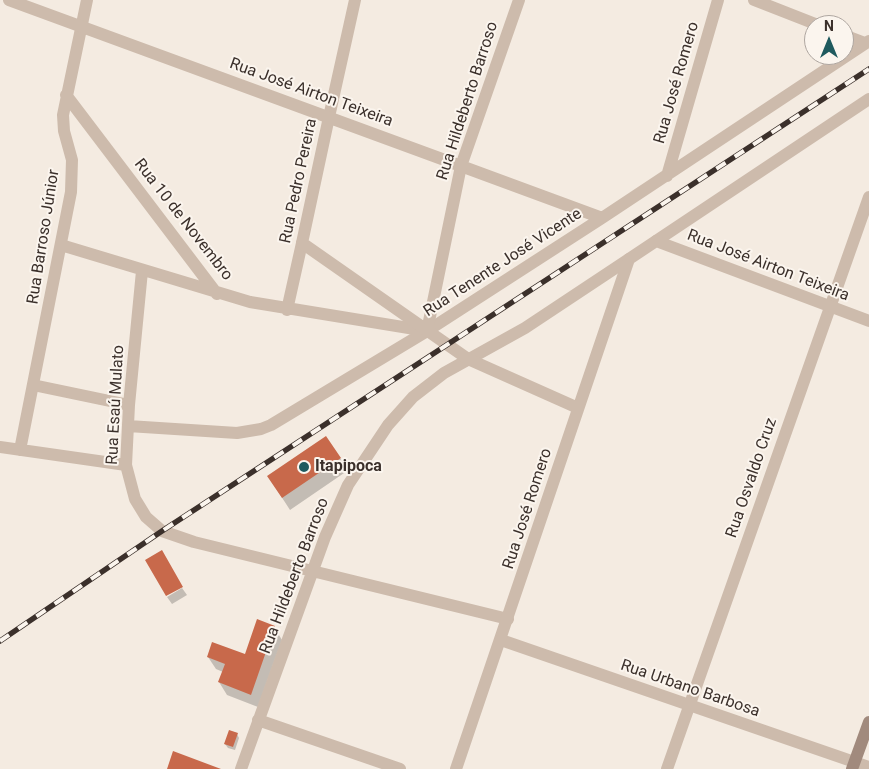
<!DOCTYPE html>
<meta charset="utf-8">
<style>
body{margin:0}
#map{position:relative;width:869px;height:769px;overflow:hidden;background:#f4ebe1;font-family:Roboto,sans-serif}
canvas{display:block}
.north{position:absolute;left:804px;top:15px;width:50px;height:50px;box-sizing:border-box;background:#fbf5ee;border:1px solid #aea6a0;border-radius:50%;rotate:0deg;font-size:14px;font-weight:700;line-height:20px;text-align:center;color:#3b302b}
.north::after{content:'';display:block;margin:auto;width:18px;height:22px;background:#1f5a5e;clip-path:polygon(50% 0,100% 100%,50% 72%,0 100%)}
</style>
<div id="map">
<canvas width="869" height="769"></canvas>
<div class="north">N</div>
</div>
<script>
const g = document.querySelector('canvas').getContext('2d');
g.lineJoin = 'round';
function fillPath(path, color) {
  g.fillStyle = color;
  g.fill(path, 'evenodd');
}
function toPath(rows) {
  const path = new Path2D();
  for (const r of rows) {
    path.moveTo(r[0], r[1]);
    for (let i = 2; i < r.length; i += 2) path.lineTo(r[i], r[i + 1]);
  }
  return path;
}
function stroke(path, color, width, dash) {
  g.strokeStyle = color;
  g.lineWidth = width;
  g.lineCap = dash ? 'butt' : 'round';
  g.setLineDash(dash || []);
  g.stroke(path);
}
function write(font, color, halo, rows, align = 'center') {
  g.font = font + ' Roboto,sans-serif';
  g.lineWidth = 4;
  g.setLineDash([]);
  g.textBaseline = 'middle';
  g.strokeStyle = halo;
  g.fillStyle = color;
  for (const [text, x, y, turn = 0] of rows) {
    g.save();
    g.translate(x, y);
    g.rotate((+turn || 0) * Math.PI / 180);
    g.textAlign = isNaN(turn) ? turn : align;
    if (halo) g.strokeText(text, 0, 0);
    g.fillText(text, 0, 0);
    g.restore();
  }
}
fillPath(toPath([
 [340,458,347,471,290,510,268,476],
 [182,588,187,595,172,604,167,597],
 [274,627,282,640,258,707,227,695,219,682,223,672,216,669,208,657,246,656],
 [237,734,239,738,235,750,228,748,225,744]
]), '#0003');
fillPath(toPath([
 [326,436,341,458,282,498,267,476],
 [162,550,183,587,166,596,145,560],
 [257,619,275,626,251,695,218,682,225,664,207,657,212,642,245,654],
 [229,730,238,733,233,747,224,744],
 [173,751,221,769,167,769]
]), '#c8694b');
stroke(toPath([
 [519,0,461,166,602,218],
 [754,0,818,25],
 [844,35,865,43],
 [66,95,217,294],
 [329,117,355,0],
 [667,176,718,0],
 [656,241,869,99],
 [61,245,250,302,427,331],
 [142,271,129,405,126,465,135,499,146,517,162,531,194,542,508,619],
 [287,310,302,243],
 [33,385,129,405],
 [128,426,237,433,261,429,271,425,427,331,602,218,869,41],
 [0,447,126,465],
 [20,450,71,192,72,160,64,131,63,115,87,0],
 [501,640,869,767],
 [258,720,400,769],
 [241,769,325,537,348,485,388,425,413,397,444,373,525,328,629,259],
 [667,769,869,197]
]), '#cdbbac', 12);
stroke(toPath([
 [9,0,461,166,427,331],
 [329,117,302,243,468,359,578,408],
 [456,769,629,259,656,241,869,321]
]), '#cdbbac', 12);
stroke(toPath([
 [852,769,869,722]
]), '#a18a7d', 12);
const rail = toPath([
 [0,641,162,531,869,69]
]);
stroke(rail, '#3b302b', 5.5);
stroke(rail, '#fbf5ee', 4, [11]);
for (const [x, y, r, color] of [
 [304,467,6,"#1f5a5e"]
]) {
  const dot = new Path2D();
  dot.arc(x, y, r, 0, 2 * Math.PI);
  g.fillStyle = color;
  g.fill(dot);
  stroke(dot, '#fbf5ee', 2);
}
write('16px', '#3b302b', '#fbf5ee', [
 ["Rua José Romero",677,83,-74],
 ["Rua José Airton Teixeira",311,93,20],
 ["Rua Hildeberto Barroso",468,101,-72],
 ["Rua Pedro Pereira",299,181,-78],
 ["Rua 10 de Novembro",183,220,52],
 ["Rua Barroso Júnior",44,237,-81],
 ["Rua Tenente José Vicente",503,263,-33],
 ["Rua José Airton Teixeira",768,266,21],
 ["Rua Esaú Mulato",116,405,-87],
 ["Rua Osvaldo Cruz",752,478,-71],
 ["Rua José Romero",528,509,-72],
 ["Rua Hildeberto Barroso",295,576,-69],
 ["Rua Urbano Barbosa",690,689,19]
]);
write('bold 16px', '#3b302b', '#fbf5ee', [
 ["Itapipoca",315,467]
], 'left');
</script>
